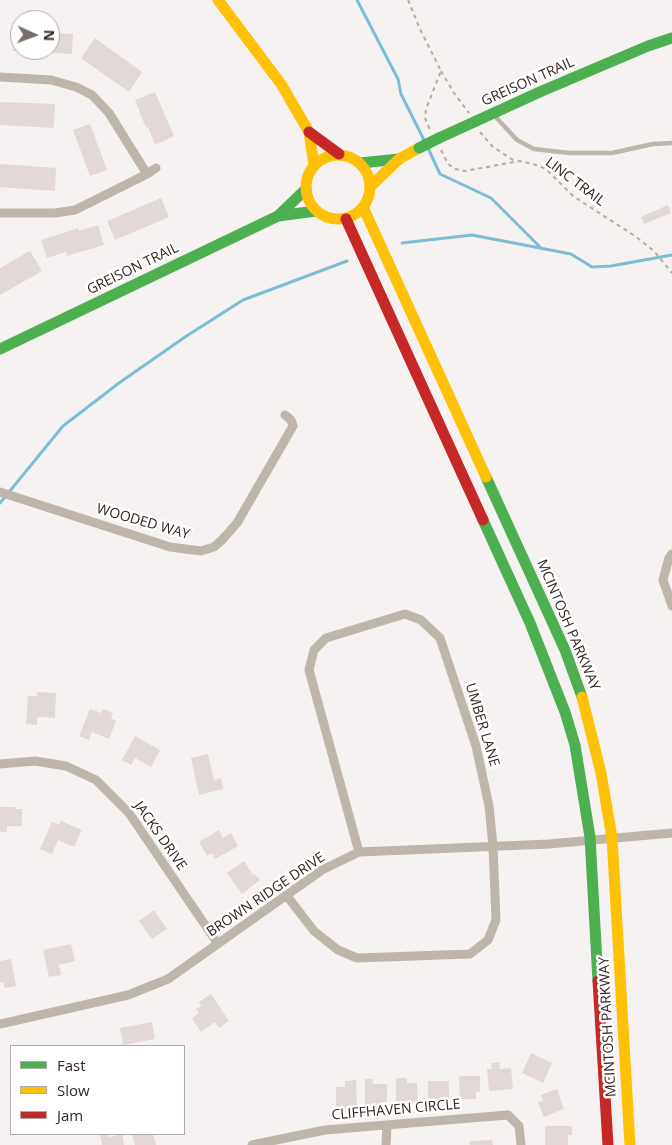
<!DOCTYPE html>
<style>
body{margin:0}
#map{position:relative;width:672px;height:1145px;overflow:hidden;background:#f6f2f1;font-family:"Open Sans",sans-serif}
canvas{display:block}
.legend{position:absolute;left:10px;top:1045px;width:175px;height:90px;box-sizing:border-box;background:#fff;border:1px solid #aea8a6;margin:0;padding:6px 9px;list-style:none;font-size:15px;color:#342620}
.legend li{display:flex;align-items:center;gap:10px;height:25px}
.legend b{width:25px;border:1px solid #aea8a6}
.north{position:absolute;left:10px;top:10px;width:50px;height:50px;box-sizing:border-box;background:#fff;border:1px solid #aea8a6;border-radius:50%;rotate:92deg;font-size:14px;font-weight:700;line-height:20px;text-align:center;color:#342620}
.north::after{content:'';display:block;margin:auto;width:18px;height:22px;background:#786d69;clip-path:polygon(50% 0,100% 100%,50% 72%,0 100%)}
</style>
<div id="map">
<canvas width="672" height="1145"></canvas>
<ul class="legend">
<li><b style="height:6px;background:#4caf50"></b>Fast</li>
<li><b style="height:6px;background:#ffc107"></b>Slow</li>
<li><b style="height:6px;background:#c62828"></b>Jam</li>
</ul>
<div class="north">N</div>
</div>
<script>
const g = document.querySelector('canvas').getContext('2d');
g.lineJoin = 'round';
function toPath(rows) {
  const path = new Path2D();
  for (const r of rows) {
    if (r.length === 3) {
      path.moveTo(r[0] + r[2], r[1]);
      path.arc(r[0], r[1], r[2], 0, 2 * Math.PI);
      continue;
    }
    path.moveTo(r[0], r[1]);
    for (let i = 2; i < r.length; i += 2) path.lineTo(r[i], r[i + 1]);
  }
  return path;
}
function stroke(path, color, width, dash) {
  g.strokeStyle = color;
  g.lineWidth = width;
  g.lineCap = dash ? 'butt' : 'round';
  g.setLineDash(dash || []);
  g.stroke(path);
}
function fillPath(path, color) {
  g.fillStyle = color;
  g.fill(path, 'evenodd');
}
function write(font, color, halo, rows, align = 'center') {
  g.font = font + ' "Open Sans",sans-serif';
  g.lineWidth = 5;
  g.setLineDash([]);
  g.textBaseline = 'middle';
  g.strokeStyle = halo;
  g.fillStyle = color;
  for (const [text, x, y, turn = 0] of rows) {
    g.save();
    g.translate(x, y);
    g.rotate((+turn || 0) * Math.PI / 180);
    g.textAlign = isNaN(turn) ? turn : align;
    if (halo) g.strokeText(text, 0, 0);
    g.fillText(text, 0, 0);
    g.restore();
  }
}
stroke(toPath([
 [357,0,398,79,401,94,425,142],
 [428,148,440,174,491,198,540,247],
 [402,243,472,235,571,254,592,267,611,266,672,255],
 [0,503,63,426,119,383,185,337,243,300,347,261]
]), '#7cbdd5', 3);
fillPath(toPath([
 [14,31,20,31,20,50,50,50,50,33,73,34,72,54,13,51],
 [95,38,142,72,129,92,81,58],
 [155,92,174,136,155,145,148,127,146,128,135,100],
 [0,102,55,104,54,128,0,125],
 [90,124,107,170,90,176,73,130],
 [0,164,56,168,55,191,0,187],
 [161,198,169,217,115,240,107,221],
 [668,205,671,213,644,224,641,217],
 [98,225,104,245,67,256,66,252,47,258,41,240,78,228,79,231],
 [30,251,42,271,0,295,0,268],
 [37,692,56,693,55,718,37,717,37,725,26,724,28,696,37,696],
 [90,709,101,713,103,709,113,713,111,718,116,721,109,739,92,732,89,740,79,736],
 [135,736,160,750,151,767,135,758,131,765,122,760],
 [208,754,214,780,221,778,223,789,199,795,191,758],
 [0,807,15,807,15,809,22,809,22,826,7,826,7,832,0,832],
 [61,821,82,830,74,847,58,840,52,854,40,849,52,822,59,825],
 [219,830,223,838,231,833,238,846,215,859,212,853,207,856,199,842],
 [244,861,253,875,255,874,260,880,242,894,227,873],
 [154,910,167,929,152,939,139,921],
 [71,944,75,961,59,965,61,975,49,977,43,950],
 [11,959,16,986,5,988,3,982,0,983,0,961],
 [211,994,229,1021,219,1028,215,1022,201,1032,192,1018,199,1013,196,1009,201,1006,199,1002],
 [152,1022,155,1039,123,1045,120,1028],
 [531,1053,552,1063,543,1083,522,1073],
 [499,1062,500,1069,511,1068,513,1089,489,1091,487,1069,492,1069,491,1063],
 [459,1076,480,1076,480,1092,476,1092,476,1099,460,1099],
 [396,1078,407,1078,407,1083,417,1083,418,1103,396,1104],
 [365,1079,373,1079,373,1084,387,1084,387,1102,382,1102,382,1106,365,1106],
 [356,1080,357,1109,336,1109,336,1087,345,1087,345,1081],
 [428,1081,449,1081,449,1100,428,1100],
 [557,1089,564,1109,544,1117,538,1102,543,1101,541,1095],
 [545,1126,572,1126,572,1135,568,1135,568,1145,545,1145],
 [100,1134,108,1134,109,1137,122,1134,124,1145,102,1145],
 [132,1134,153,1134,156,1145,135,1145],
 [492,1140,493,1145,470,1145,470,1141]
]), '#e2d9d6');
stroke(toPath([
 [408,0,420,29,441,71,426,109,425,118,430,130],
 [441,71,454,93,469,113],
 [480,132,493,147,516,162],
 [441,150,448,164,455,169,465,171,520,161,540,166,547,170,573,196,635,236,654,251,672,273]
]), '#b4ada5', 2, [4, 4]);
stroke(toPath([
 [493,114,517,140,534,149,569,153,612,153,653,144,672,143]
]), '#beb6ab', 4.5);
stroke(toPath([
 [0,77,51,80,76,87,92,95,109,113,147,174],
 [0,213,55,213,75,210,147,174,156,168],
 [0,492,170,547,201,551,214,547,222,540,237,523,293,426,291,420,285,415],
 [672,554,669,558,663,580,672,606],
 [0,764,35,761,66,766,96,780,129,813,218,944],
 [287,896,314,931,338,950,357,958,470,954,488,940,496,920,493,846,489,806,476,746,440,638,421,620,405,614,326,638,314,650,309,670,359,852],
 [0,1024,128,995,168,979,322,870,359,852,549,844,672,833],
 [252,1145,325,1130,508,1115,519,1126,521,1145],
 [386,1145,387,1125]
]), '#beb6ab', 9);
stroke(toPath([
 [439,138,542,91,648,46,672,38],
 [360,163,399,159],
 [278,216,306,189],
 [0,349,278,216,316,211],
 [486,477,565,650,582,697],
 [483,520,530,623,565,712,575,745,590,837,598,981]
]), '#4caf50', 11);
stroke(toPath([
 [218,0,281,84,309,132,314,165],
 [338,187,32],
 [371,186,399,159,419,148],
 [363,207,486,477],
 [582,697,601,773,612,838,630,1145]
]), '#ffc107', 11);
stroke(toPath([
 [309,132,339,154],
 [346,219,483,520],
 [598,981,608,1145]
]), '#c62828', 11);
stroke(toPath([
 [419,148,439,138]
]), '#4caf50', 11);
write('14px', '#342620', '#fff', [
 ["GREISON TRAIL",528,82,-24],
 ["LINC TRAIL",575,182,37],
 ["GREISON TRAIL",133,269,-26],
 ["WOODED WAY",143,522,16],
 ["MCINTOSH PARKWAY",568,625,67],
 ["UMBER LANE",482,725,73],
 ["JACKS DRIVE",160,836,55],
 ["BROWN RIDGE DRIVE",266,895,-34],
 ["MCINTOSH PARKWAY",608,1027,-93],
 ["CLIFFHAVEN CIRCLE",396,1110,-5]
]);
</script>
